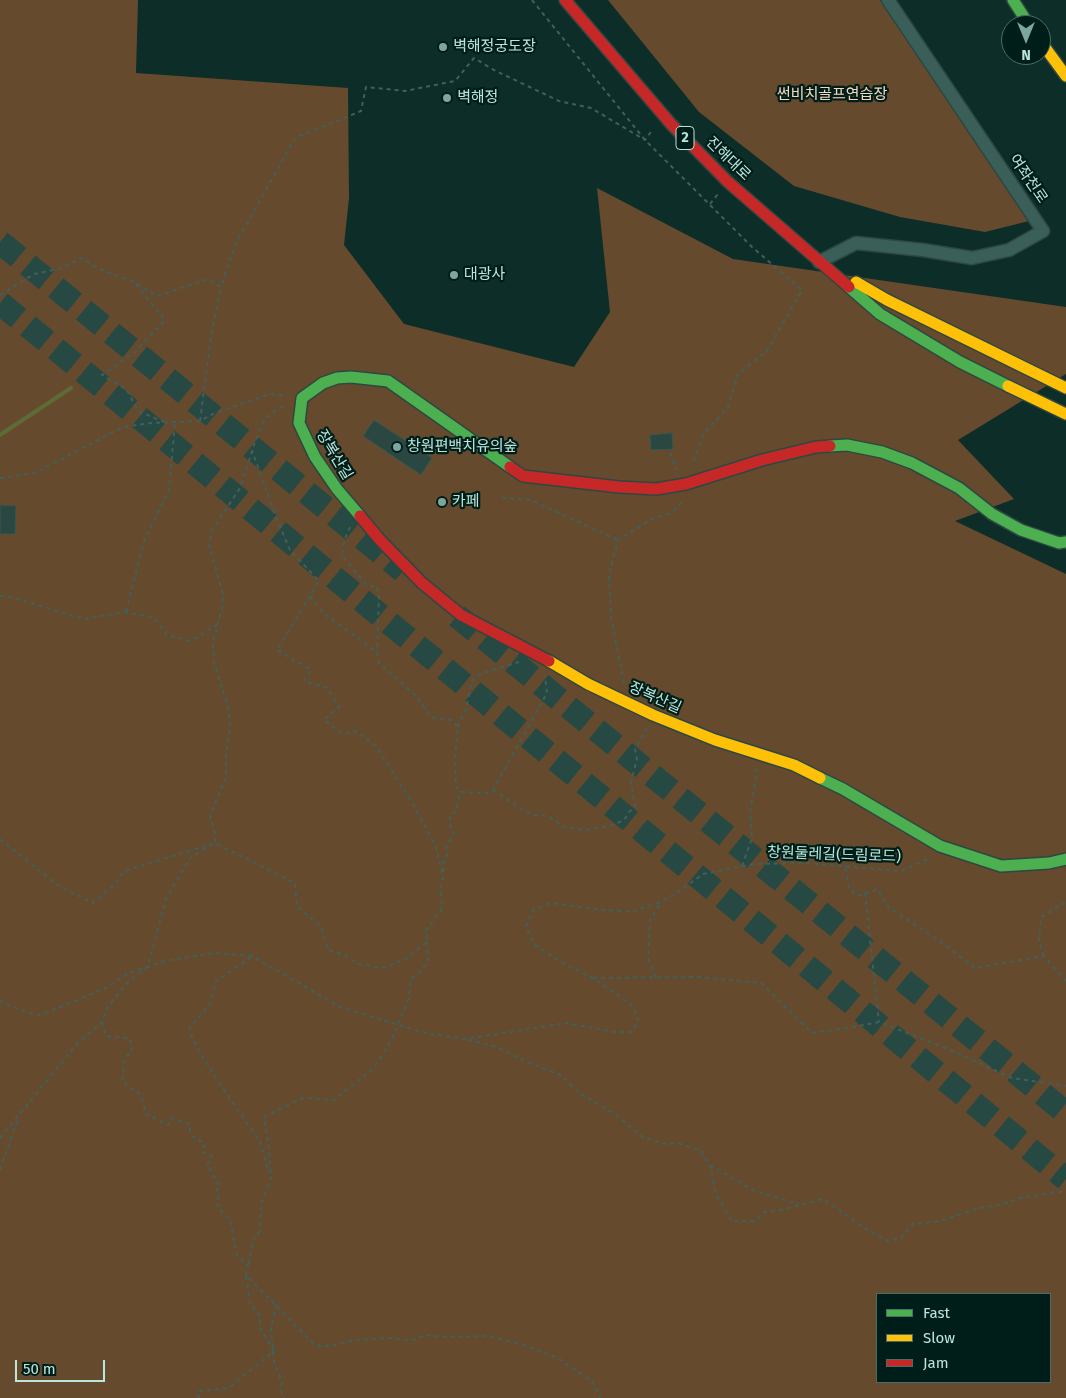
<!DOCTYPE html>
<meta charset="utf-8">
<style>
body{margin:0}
#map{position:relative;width:1066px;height:1398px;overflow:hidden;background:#0d2d28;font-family:"Fira Sans",sans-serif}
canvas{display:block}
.legend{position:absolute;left:876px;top:1293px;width:175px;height:90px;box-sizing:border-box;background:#001e19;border:1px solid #4a6e67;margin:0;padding:6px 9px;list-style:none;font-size:15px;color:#bae7dc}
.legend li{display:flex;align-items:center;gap:10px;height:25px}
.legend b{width:25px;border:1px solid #4a6e67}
.north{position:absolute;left:1001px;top:15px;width:50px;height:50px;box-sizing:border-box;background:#001e19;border:1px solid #4a6e67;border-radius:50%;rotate:180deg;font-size:14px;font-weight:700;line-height:20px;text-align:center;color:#bae7dc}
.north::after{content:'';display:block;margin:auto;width:18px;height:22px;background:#7da69d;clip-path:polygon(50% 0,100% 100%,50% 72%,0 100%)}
.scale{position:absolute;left:15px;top:1360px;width:90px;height:22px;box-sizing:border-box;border:2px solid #bae7dc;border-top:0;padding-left:6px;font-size:15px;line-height:18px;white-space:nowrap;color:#bae7dc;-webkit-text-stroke:4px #001e19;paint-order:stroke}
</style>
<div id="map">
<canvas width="1066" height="1398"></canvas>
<ul class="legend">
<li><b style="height:6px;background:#4caf50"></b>Fast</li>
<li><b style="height:6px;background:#ffc107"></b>Slow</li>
<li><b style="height:6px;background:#c62828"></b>Jam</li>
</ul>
<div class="north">N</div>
<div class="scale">50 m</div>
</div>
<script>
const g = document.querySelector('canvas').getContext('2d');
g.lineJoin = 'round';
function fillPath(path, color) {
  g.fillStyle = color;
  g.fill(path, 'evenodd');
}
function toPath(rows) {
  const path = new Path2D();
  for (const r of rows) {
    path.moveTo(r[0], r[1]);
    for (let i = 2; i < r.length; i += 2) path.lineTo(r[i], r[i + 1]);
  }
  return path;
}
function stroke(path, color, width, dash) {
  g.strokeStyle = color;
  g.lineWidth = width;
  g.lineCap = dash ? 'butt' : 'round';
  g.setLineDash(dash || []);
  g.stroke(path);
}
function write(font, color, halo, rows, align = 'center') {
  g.font = font + ' "Fira Sans","Noto Sans KR",sans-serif';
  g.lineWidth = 4.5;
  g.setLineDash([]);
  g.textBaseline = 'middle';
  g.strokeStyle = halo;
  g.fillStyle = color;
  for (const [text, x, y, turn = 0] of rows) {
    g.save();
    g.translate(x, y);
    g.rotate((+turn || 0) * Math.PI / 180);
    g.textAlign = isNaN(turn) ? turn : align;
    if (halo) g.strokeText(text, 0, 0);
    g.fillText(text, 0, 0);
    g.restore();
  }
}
fillPath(toPath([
 [0,0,138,0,136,73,348,88,349,198,344,245,404,324,574,367,610,312,597,188,733,259,1066,307,1066,374,958,440,1014,499,955,521,1066,574,1066,1398,0,1398],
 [877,1294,1050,1294,1050,1382,877,1382],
 [608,0,880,0,1037,219,985,232,900,217,794,186,699,112]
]), '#664a2e');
stroke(toPath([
 [0,435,71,388]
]), '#5e6b36', 4);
const building = toPath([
 [374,420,432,458,421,475,363,436,374,420],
 [672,433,673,449,651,450,650,435,672,433],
 [0,505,16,506,15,534,0,534,0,505]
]);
fillPath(building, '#2a4742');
stroke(building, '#385751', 1);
stroke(toPath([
 [0,242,403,571],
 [0,303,1066,1179],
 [457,616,1066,1113]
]), '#274943', 24, [24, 12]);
const street = toPath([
 [819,262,856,243,923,250,972,258,1009,250,1043,231,888,0]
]);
const fast = toPath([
 [1013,0,1029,25],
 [849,287,880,314,960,362,1008,386],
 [830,446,847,445,882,452,912,463,959,488,992,514,1021,530,1059,543,1066,542],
 [360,516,337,489,315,457,299,423,302,398,323,383,337,378,351,377,388,381,510,467],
 [820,778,843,789,940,846,1001,866,1049,863,1066,859]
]);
const slow = toPath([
 [1041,42,1066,76],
 [856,282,887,300,1066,388],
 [1008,386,1066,414],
 [549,661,588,684,653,715,715,740,794,765,820,778]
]);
const jam = toPath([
 [565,0,671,124,728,182,849,287],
 [510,467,523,476,619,487,656,489,686,484,762,460,816,447,830,446],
 [360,516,381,541,422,583,461,615,549,661]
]);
stroke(street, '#2e4742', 15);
stroke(fast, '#2e4742', 14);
stroke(slow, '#2e4742', 14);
stroke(jam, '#2e4742', 14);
stroke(toPath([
 [532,0,645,140,752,247,802,290,767,351,738,374,728,407,703,435,692,465],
 [710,204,718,194],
 [136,284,165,320,136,351,102,375,127,390,138,411,164,422],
 [0,295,34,274,59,269,82,258,97,268,134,282,157,296,208,279,221,287,235,245,295,138,361,111,366,87,405,91,455,81,474,58,494,70,559,101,591,108,645,140,653,129],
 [200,421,211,336,221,288],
 [670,453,677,470],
 [0,478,35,473,123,427,151,423,200,421,215,413,270,394,287,396],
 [502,498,531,500,618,540],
 [350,527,344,541,342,555,367,586,376,586,379,594,377,652],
 [0,596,11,597,84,619,126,612,154,618,167,635,191,641,218,624],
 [310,596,323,613,377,652,379,663,416,696,431,717,451,720,458,727,455,758,456,787,461,792],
 [126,612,144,541,169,490,175,423],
 [624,683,611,617,609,574,618,540,650,520,670,513,679,506,683,501],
 [458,727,466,709,472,681,480,674,519,662],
 [493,790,523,810,535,815,548,816,565,827,585,830,610,826,624,820,630,811,635,807,631,782,637,759,635,749,647,728],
 [0,839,59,886,93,903,113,886,124,871,215,843,295,883,297,907,321,926,328,950,344,955,359,964,383,968,407,958,427,942,426,930,441,911,442,899,440,888,443,877,436,847,413,804,376,746,356,731,343,734,324,720,339,707,327,688,304,681,311,670,277,650,319,581,290,550,275,515,252,450],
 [215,842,215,834,210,816,226,777,226,755,230,729,229,711,214,662,213,642,222,608,223,595,209,544,212,530,240,488,255,442,265,419,277,409,286,405],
 [742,866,752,838,750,812,757,772,755,768],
 [846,868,849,888,858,896,878,889,887,906,941,942,975,968,1044,956,1066,981],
 [443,872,443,863,447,857,446,848,454,833,449,823,451,814,455,812,461,792,486,793,493,790,547,693,545,676],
 [865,893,879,1022],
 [1044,956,1039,942,1041,917,1066,902],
 [251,957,216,981,211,1002,189,1029,196,1046,221,1086,260,1141,269,1173],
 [656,977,648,958,650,920,661,902],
 [593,978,699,977,761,983,812,1033,848,1028,879,1022,946,1048,1012,1078,1066,1086],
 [0,1000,3,1003,32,1014,40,1015,104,989,127,974,165,961,214,953,252,956,340,1007,425,1033,465,1039,566,1023,615,1032,631,1032,637,1023,638,1019,633,1006,593,978,561,962,535,945,526,928,532,911,550,903,595,909,631,912,661,902,678,892,703,874,754,864,805,863,901,871,926,860,929,857],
 [102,1022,106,1036,130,1038,132,1052,125,1057,122,1081,141,1095,146,1114,168,1125,171,1118,189,1124,191,1135,205,1144,202,1151,212,1157,207,1165,220,1186,217,1189,219,1202,217,1207,230,1219,237,1256,248,1265,246,1275,313,1343,320,1346,336,1345,353,1340,392,1338,410,1341,426,1335,446,1337,488,1336,521,1344,558,1358,593,1382,600,1398],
 [468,1040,497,1047,527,1062,561,1075,579,1093,615,1114,643,1137,664,1144,678,1143,701,1151,710,1165,716,1194,732,1221,755,1221,765,1212,781,1210,823,1199,866,1229,888,1241,901,1238,913,1224,941,1221,976,1209,1002,1204,1021,1198,1066,1191],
 [0,1138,76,1045,102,1022,107,1008,126,984,148,966,166,899,190,858,211,845],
 [710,1165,755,1191,799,1204],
 [0,1170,18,1119],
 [249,1264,253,1240,260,1231,261,1204,271,1178,269,1149,264,1117,303,1098,334,1100,374,1068,392,1039,409,998,411,979,422,970,428,961,427,942],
 [276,1304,271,1328,274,1362,282,1383,281,1390,284,1398],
 [199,1398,198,1391,229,1388,274,1351,259,1326,261,1317,250,1304,246,1275]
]), '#41605a', 2, [4, 4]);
stroke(street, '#395f58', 12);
stroke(fast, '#4caf50', 11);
stroke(slow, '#ffc107', 11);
stroke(jam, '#c62828', 11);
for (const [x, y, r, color] of [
 [443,47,5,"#7da69d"],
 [447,98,5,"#7da69d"],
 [454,275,5,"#7da69d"],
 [397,447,5,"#7da69d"],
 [442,502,5,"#7da69d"]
]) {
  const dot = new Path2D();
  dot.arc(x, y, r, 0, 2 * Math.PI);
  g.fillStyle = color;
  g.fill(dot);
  stroke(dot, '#001e19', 2);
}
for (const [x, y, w] of [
 [685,138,18]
]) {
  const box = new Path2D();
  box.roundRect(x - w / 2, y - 11.5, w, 23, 4);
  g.fillStyle = '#001e19';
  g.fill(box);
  stroke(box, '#bae7dc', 1);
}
write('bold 14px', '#bae7dc', null, [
 ["2",685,138]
]);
write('15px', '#bae7dc', '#001e19', [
 ["벽해정궁도장",453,47],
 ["벽해정",457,98],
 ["대광사",464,275],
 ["창원편백치유의숲",407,447],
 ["카페",452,502]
], 'left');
write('15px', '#f6d8c1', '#001e19', [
 ["썬비치골프연습장",832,95]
]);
write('15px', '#bae7dc', '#001e19', [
 ["진해대로",728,159,44],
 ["여좌천로",1028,179,56],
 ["장복산길",334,455,59],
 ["장복산길",655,698,24],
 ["창원둘레길(드림로드)",834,855,2]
]);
</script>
